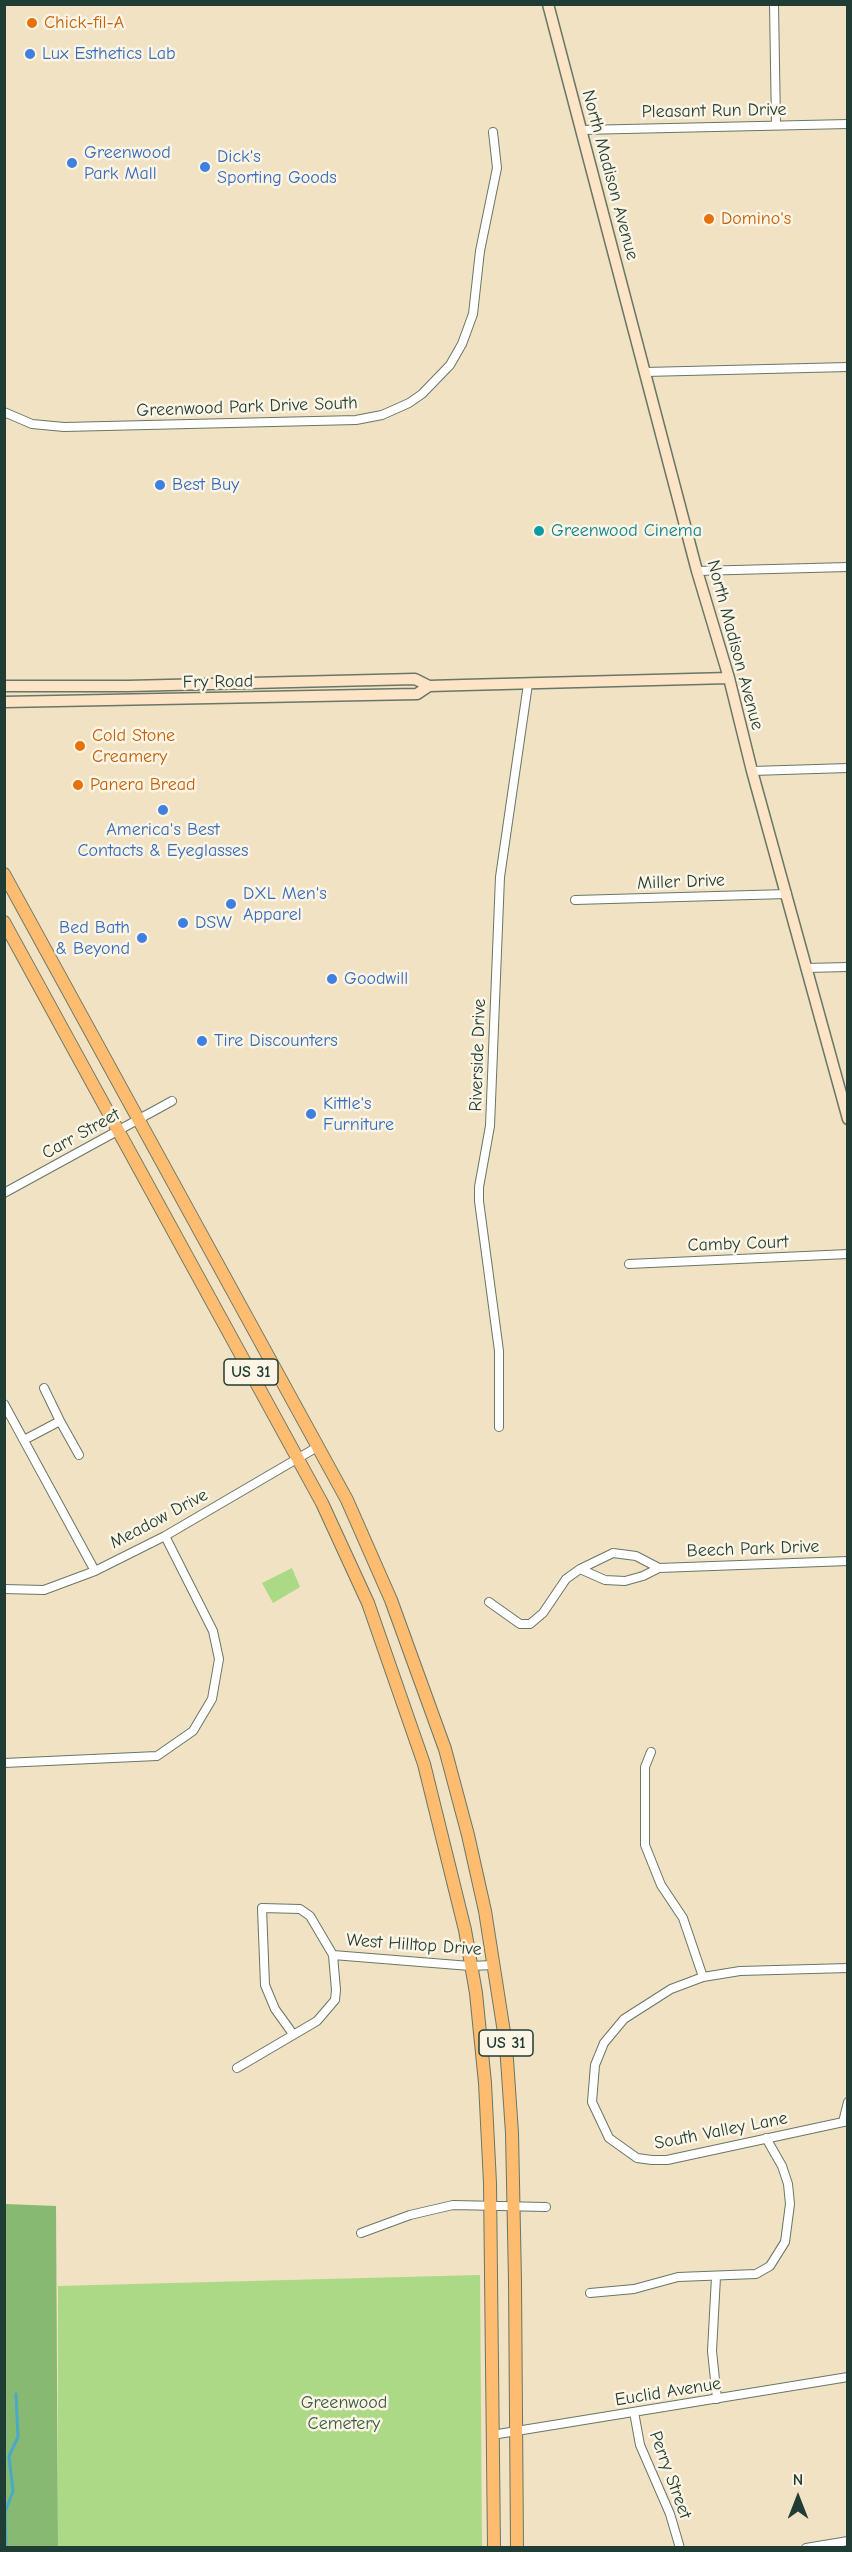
<!DOCTYPE html>
<style>
body{margin:0}
#map{position:relative;width:852px;height:2552px;overflow:hidden;background:#f0e2c3;font-family:"Comic Neue",sans-serif}
canvas{display:block}
.frame{position:absolute;inset:0;border:6px solid #1f3d34;pointer-events:none}
.north{position:absolute;left:768px;top:2468px;width:60px;height:60px;-webkit-text-stroke:4px #fcf5e5;paint-order:stroke;rotate:0deg;font-size:16px;font-weight:700;line-height:24px;text-align:center;color:#1f3d34}
.north::after{content:'';display:block;margin:auto;width:21px;height:27px;background:#1f3d34;clip-path:polygon(50% 0,100% 100%,50% 72%,0 100%)}
</style>
<div id="map">
<canvas width="852" height="2552"></canvas>
<div class="frame"></div>
<div class="north">N</div>
</div>
<script>
const g = document.querySelector('canvas').getContext('2d');
g.lineJoin = 'round';
function fillPath(path, color) {
  g.fillStyle = color;
  g.fill(path, 'evenodd');
}
function toPath(rows) {
  const path = new Path2D();
  for (const r of rows) {
    path.moveTo(r[0], r[1]);
    for (let i = 2; i < r.length; i += 2) path.lineTo(r[i], r[i + 1]);
  }
  return path;
}
function stroke(path, color, width, dash) {
  g.strokeStyle = color;
  g.lineWidth = width;
  g.lineCap = dash ? 'butt' : 'round';
  g.setLineDash(dash || []);
  g.stroke(path);
}
function write(font, color, halo, rows, align = 'center') {
  g.font = font + ' "Comic Neue",sans-serif';
  g.lineWidth = 5;
  g.setLineDash([]);
  g.textBaseline = 'middle';
  g.strokeStyle = halo;
  g.fillStyle = color;
  for (const [text, x, y, turn = 0] of rows) {
    g.save();
    g.translate(x, y);
    g.rotate((+turn || 0) * Math.PI / 180);
    g.textAlign = isNaN(turn) ? turn : align;
    if (halo) g.strokeText(text, 0, 0);
    g.fillText(text, 0, 0);
    g.restore();
  }
}
fillPath(toPath([
 [292,1568,300,1587,273,1603,262,1583],
 [480,2275,482,2547,58,2547,58,2286]
]), '#abd986');
fillPath(toPath([
 [5,2204,56,2206,58,2547,5,2547]
]), '#88b973');
stroke(toPath([
 [6,2548,5,2512,13,2491,9,2456,18,2437,16,2394]
]), '#48aac7', 3);
const street = toPath([
 [774,4,776,125],
 [581,130,848,124],
 [645,372,848,367],
 [4,412,32,424,64,427,356,420,382,415,409,403,422,394,450,365,462,344,473,314,480,251,497,168,493,132],
 [697,571,848,567],
 [752,771,848,768],
 [575,900,787,894],
 [806,968,848,967],
 [4,1193,172,1101],
 [629,1264,848,1254],
 [44,1388,60,1421],
 [4,1404,95,1571],
 [499,1427,499,1351,479,1201,479,1187,490,1126,500,877,528,684],
 [24,1440,60,1421,79,1455],
 [613,1553,636,1556,659,1568,643,1576,625,1581,605,1580,580,1569,613,1553],
 [659,1568,848,1561],
 [4,1589,44,1590,95,1571,165,1536,319,1446],
 [489,1602,520,1624,530,1624,543,1613,566,1579,580,1569],
 [651,1752,645,1767,645,1845,661,1885,683,1918,703,1977],
 [4,1763,157,1756,193,1731,212,1699,219,1659,213,1631,165,1536],
 [333,1955,470,1966,493,1965],
 [848,1968,740,1971,703,1977,671,1989,624,2019,604,2043,595,2065,592,2102,609,2138,637,2158,652,2160,667,2160,848,2121],
 [237,2068,317,2021,335,2000,336,1990,333,1955,310,1916,300,1909,262,1908,265,1985,275,2009,293,2034],
 [843,2122,848,2102],
 [361,2233,410,2215,453,2205,546,2207],
 [716,2277,712,2351,717,2399],
 [590,2293,634,2289,678,2277,756,2274,770,2266,785,2242,790,2204,788,2184,782,2166,766,2138],
 [634,2412,640,2445,670,2514,680,2548],
 [492,2435,848,2377],
 [806,2548,848,2541]
]);
const secondary = toPath([
 [548,4,697,571,729,678,752,771,848,1119],
 [4,686,128,686,415,679,429,686,464,685,729,678],
 [4,702,417,694,429,686]
]);
const primary = toPath([
 [4,874,347,1500,391,1600,445,1749,468,1835,485,1911,506,2045,512,2133,515,2281,517,2548],
 [4,922,322,1503,368,1603,424,1764,465,1930,476,1993,485,2083,490,2183,494,2548]
]);
stroke(street, '#687766', 10);
stroke(secondary, '#687766', 13);
stroke(primary, '#687766', 14);
stroke(street, '#fff', 8);
stroke(secondary, '#fee4c6', 10);
stroke(primary, '#fdbc70', 12);
for (const [x, y, r, color] of [
 [32,23,6,"#e8710a"],
 [30,54,6,"#3f7fe0"],
 [72,163,6,"#3f7fe0"],
 [205,167,6,"#3f7fe0"],
 [709,219,6,"#e8710a"],
 [160,485,6,"#3f7fe0"],
 [539,531,6,"#0f9aa8"],
 [80,746,6,"#e8710a"],
 [78,785,6,"#e8710a"],
 [163,810,6,"#3f7fe0"],
 [231,904,6,"#3f7fe0"],
 [183,923,6,"#3f7fe0"],
 [142,938,6,"#3f7fe0"],
 [332,979,6,"#3f7fe0"],
 [202,1041,6,"#3f7fe0"],
 [311,1114,6,"#3f7fe0"]
]) {
  const dot = new Path2D();
  dot.arc(x, y, r, 0, 2 * Math.PI);
  g.fillStyle = color;
  g.fill(dot);
  stroke(dot, '#fcf5e5', 2);
}
for (const [x, y, w] of [
 [251,1372,54],
 [506,2043,54]
]) {
  const box = new Path2D();
  box.roundRect(x - w / 2, y - 13, w, 26, 4.5);
  g.fillStyle = '#fcf5e5';
  g.fill(box);
  stroke(box, '#1f3d34', 1.5);
}
write('bold 16px', '#1f3d34', null, [
 ["US 31",251,1372],
 ["US 31",506,2043]
]);
write('18px', '#c56008', '#fcf5e5', [
 ["Chick-fil-A",44,23],
 ["Domino's",721,219],
 ["Cold Stone",92,736],
 ["Creamery",92,757],
 ["Panera Bread",90,785]
], 'left');
write('18px', '#366cbe', '#fcf5e5', [
 ["Lux Esthetics Lab",42,54],
 ["Greenwood",84,153],
 ["Park Mall",84,174],
 ["Dick's",217,157],
 ["Sporting Goods",217,178],
 ["Best Buy",172,485],
 ["America's Best",163,830,"center"],
 ["Contacts & Eyeglasses",163,851,"center"],
 ["DXL Men's",243,894],
 ["Apparel",243,915],
 ["DSW",195,923],
 ["Bed Bath",130,928,"right"],
 ["& Beyond",130,949,"right"],
 ["Goodwill",344,979],
 ["Tire Discounters",214,1041],
 ["Kittle's",323,1104],
 ["Furniture",323,1125]
], 'left');
write('18px', '#1f3d34', '#fcf5e5', [
 ["Pleasant Run Drive",714,111,-1],
 ["North Madison Avenue",610,175,75],
 ["Greenwood Park Drive South",247,407,-2],
 ["North Madison Avenue",735,645,75],
 ["Fry Road",218,682,-1],
 ["Miller Drive",681,882,-2],
 ["Riverside Drive",478,1055,-88],
 ["Carr Street",81,1134,-29],
 ["Camby Court",738,1244,-2],
 ["Meadow Drive",159,1519,-28],
 ["Beech Park Drive",753,1549,-2],
 ["West Hilltop Drive",414,1945,4],
 ["South Valley Lane",721,2131,-11],
 ["Euclid Avenue",668,2392,-9],
 ["Perry Street",670,2475,70]
]);
write('18px', '#0d838f', '#fcf5e5', [
 ["Greenwood Cinema",551,531]
], 'left');
write('18px', '#3b5c44', '#fcf5e5', [
 ["Greenwood",344,2403],
 ["Cemetery",344,2424]
]);
</script>
